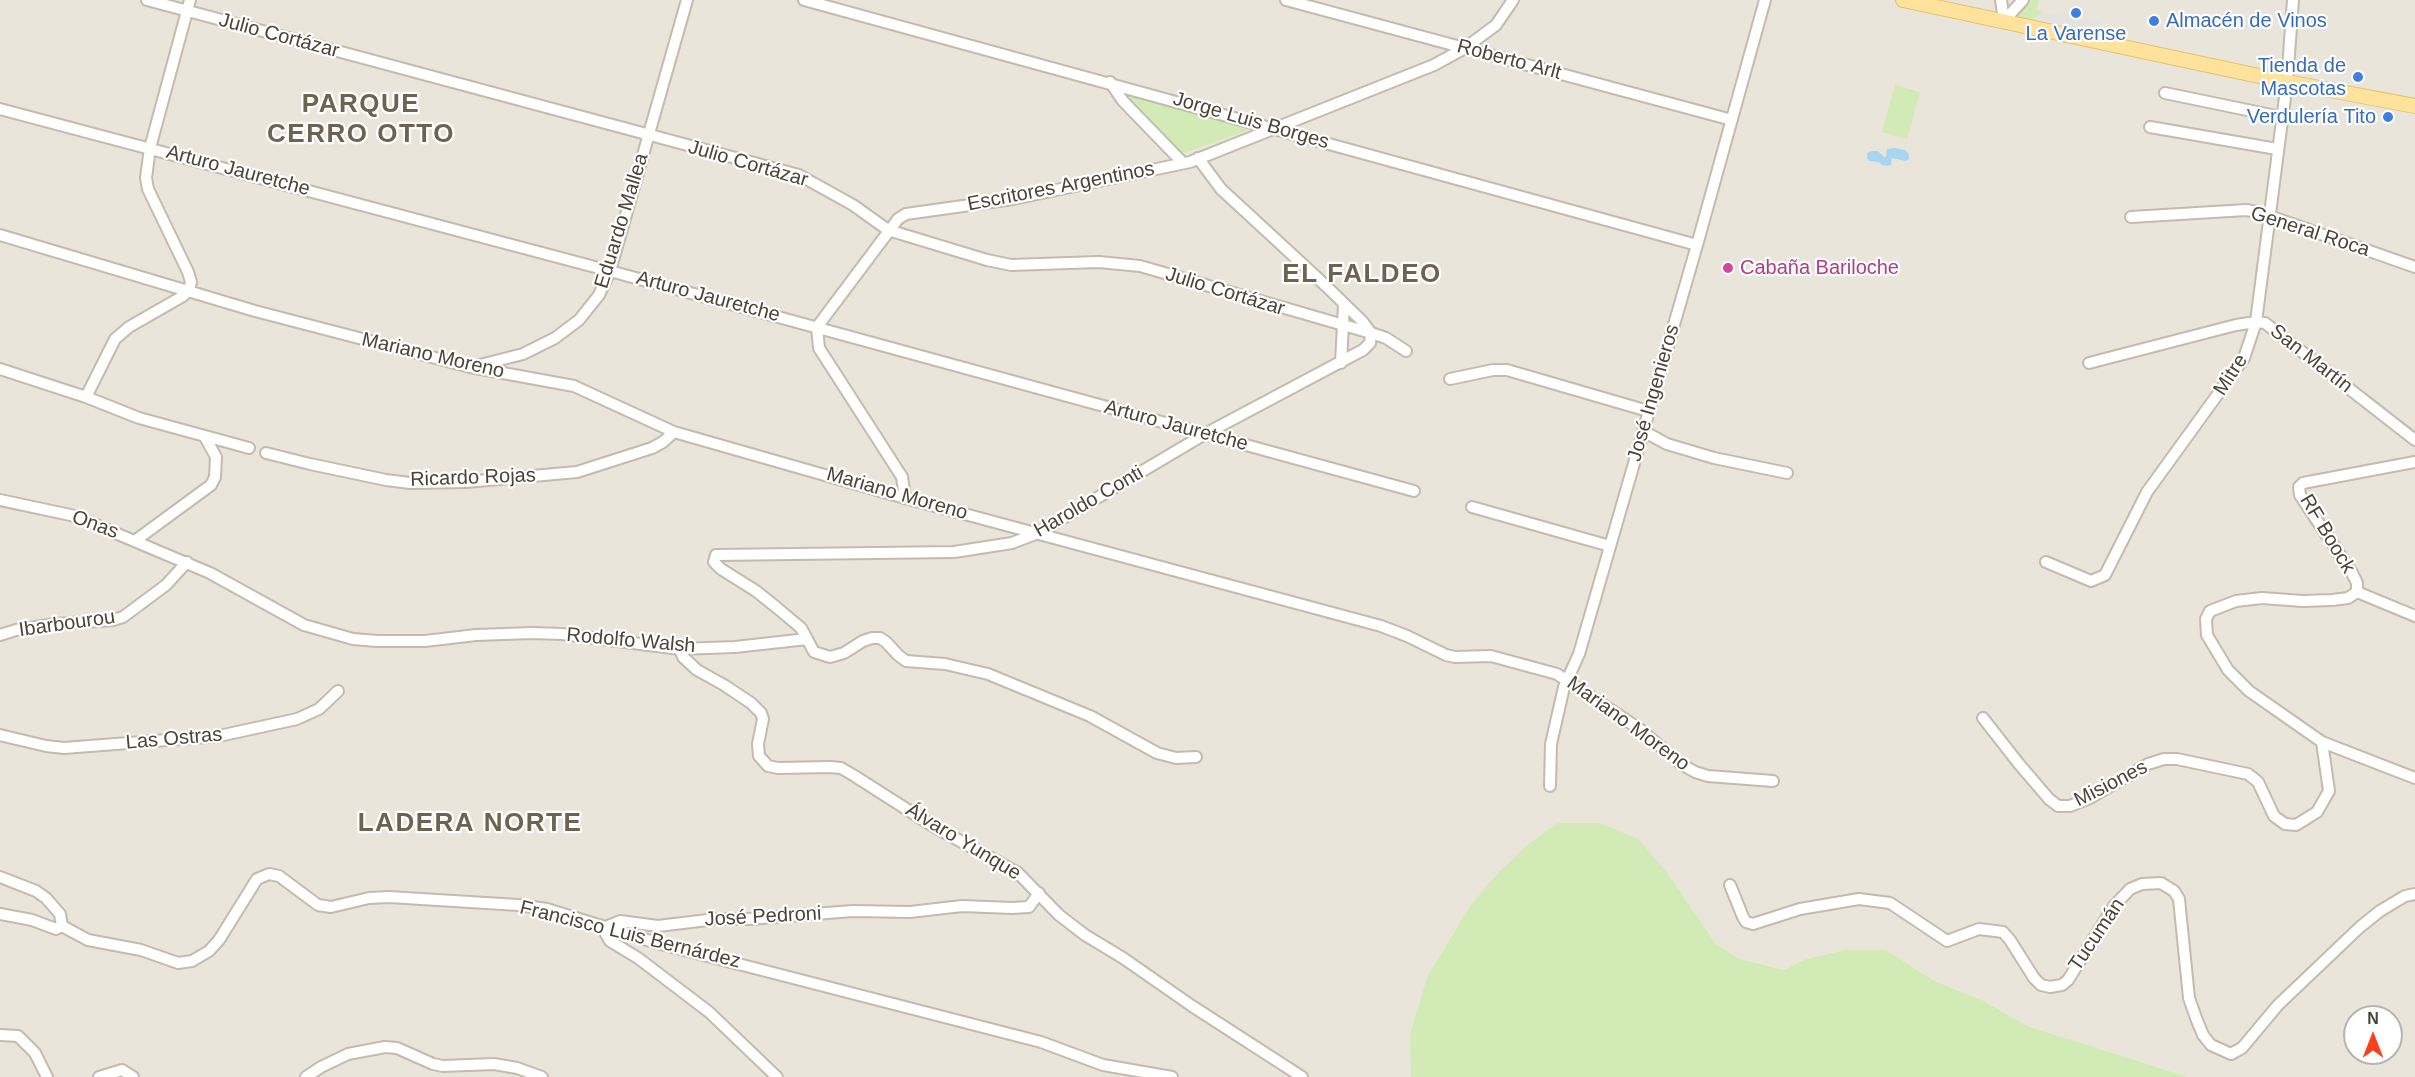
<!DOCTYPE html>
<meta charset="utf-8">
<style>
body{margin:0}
#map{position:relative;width:2415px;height:1077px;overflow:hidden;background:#f6f3ec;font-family:Helvetica,sans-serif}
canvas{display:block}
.north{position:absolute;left:2343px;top:1005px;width:60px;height:60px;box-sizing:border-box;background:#fff;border:2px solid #b7b4b0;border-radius:50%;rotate:0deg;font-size:16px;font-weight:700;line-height:24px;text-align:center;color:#4b4439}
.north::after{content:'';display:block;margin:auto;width:21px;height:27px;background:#fc3f1d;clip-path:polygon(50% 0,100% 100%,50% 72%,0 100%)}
</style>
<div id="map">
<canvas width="2415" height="1077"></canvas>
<div class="north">N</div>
</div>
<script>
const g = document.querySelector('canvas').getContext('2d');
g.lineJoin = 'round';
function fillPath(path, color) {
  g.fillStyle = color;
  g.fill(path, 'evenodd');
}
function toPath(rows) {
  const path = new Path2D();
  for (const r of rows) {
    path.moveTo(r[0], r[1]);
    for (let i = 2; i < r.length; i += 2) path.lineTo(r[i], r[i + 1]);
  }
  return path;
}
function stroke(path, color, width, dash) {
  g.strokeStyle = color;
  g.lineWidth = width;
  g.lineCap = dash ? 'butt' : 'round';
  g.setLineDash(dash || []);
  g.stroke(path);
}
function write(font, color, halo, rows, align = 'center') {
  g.font = font + ' Helvetica,sans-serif';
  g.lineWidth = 4.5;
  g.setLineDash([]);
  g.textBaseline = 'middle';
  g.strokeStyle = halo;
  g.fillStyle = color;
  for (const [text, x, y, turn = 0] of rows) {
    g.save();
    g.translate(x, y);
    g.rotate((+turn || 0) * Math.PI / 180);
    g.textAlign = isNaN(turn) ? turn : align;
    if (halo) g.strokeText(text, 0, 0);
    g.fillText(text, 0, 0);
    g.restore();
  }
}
fillPath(toPath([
 [0,0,2415,0,2415,1077,2188,1077,2028,1026,1984,1001,1935,981,1886,950,1844,950,1806,959,1784,970,1740,959,1716,944,1669,875,1558,823,1470,906,1428,975,1411,1077,0,1077],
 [2355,1017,2391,1017,2391,1053,2355,1053]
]), '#eae5da');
fillPath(toPath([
 [2028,0,2039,0,2037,10,2042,12,2031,21,2021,19,2017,15],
 [1895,85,1920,92,1907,139,1882,132],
 [1125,91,1260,126,1181,154,1125,96],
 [1558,823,1600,823,1638,839,1669,875,1716,944,1740,959,1784,970,1806,959,1844,950,1886,950,1935,981,1984,1001,2028,1026,2188,1077,1411,1077,1410,1035,1428,975,1470,906,1499,872,1530,843]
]), '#d2eab5');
fillPath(toPath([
 [2058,10,2079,15,2078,18,2084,20,2085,17,2101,21,2098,33,2035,18,2042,12,2056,15]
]), '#e5e3e0');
fillPath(toPath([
 [1894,148,1905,150,1909,154,1909,159,1906,161,1892,158,1891,165,1887,166,1882,165,1879,162,1869,161,1867,158,1867,153,1872,151,1878,151,1884,157,1886,157,1887,149]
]), '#a9d4f2');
const minor = toPath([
 [147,0,799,175,853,205,888,230,987,260,1011,265,1099,262,1140,266,1371,333,1386,338,1406,351],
 [804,0,1697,245],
 [1286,0,1732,120],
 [2001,0,2004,21],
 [2004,21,2023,0],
 [1110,82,1123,101,1183,163],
 [2165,93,2281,117],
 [0,109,610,271,1414,491],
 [2150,127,2277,149],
 [2131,217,2246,210,2258,212,2415,267],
 [0,235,255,311,470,367,574,386,674,432,905,498,1381,626,1407,636,1446,655,1455,657,1491,656,1557,674,1641,730,1681,764,1695,772,1708,776,1773,781],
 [1341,363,1344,304],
 [2089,363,2236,325,2256,322,2265,323,2415,440],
 [476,366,523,354,555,338,579,320,599,295,610,271,687,0],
 [0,369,86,397,139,418,249,448],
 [1450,379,1493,370,1507,370,1648,411],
 [86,397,115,339,129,327,183,296,189,290,191,282,188,272,148,189,146,178,150,148,190,0],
 [1643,431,1667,444,1714,458,1787,473],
 [266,453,310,464,386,480,410,483,466,482,577,472,652,448,663,442,674,432],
 [905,498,902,477,819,348,817,327,898,219,906,214,1013,199,1190,162,1434,65,1465,48,1496,25,1513,0],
 [0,500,75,516,210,573,304,625,353,639,377,641,425,641,476,635,532,633,562,634,680,649,735,647,807,639,814,652,830,657,844,653,863,641,872,638,880,638,886,642,898,655,906,661,945,664,988,674,1090,716,1157,753,1176,758,1196,757],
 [1472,507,1610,546],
 [136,540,211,485,215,477,216,457,205,437],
 [2046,562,2091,581,2105,575,2147,492,2244,358,2256,322,2287,82,2293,0],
 [2357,592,2357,583,2352,573,2300,495,2299,487,2303,483,2415,462],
 [2415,616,2357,592,2348,598,2332,600,2303,601,2262,598,2236,601,2210,611,2206,619,2207,635,2228,670,2249,691,2322,742,2415,778],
 [0,635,16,630,55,624,113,620,123,617,166,585,187,562],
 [807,639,801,628,776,607,756,591,721,569,714,562,716,555,954,552,1012,543,1038,533,1205,434,1363,350,1370,343,1371,333,1362,321,1325,285,1221,189,1198,158],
 [680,649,683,657,697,670,724,685,751,703,761,713,763,719,758,744,759,756,768,766,778,768,831,767,841,768,853,775,933,826,1018,873,1059,915,1085,935,1123,958,1192,1006,1302,1077],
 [1983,718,2019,764,2049,799,2058,806,2070,806,2090,798,2148,764,2164,759,2177,759,2248,774,2258,782,2274,816,2285,824,2296,825,2317,812,2329,791,2322,742],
 [0,735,46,746,64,748,219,736,297,719,319,709,338,691],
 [1550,786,1551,744,1564,687,1579,654,1697,245,1765,0],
 [0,877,36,891,46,898,60,914,62,926,56,929,32,920,0,914],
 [1730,885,1743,917,1746,922,1753,924,1800,909,1859,899,1890,903,1947,941,1979,929,2003,932,2010,940,2034,978,2041,985,2050,987,2062,985,2068,980,2114,906,2130,889,2142,884,2161,883,2174,891,2179,899,2189,998,2196,1018,2203,1035,2211,1045,2231,1054,2242,1048,2278,1005,2360,927,2380,911,2405,896,2415,894],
 [62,926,88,940,141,950,178,963,192,961,209,951,219,940,257,879,269,874,279,876,318,905,331,907,369,898,389,897,518,905,547,909,657,943,1041,1042,1103,1065,1172,1077],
 [0,1035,18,1036,35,1053,47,1077],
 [99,1077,122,1070,133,1077],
 [306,1077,321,1067,348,1054,385,1047,397,1048,433,1064,443,1066,494,1064,517,1068,542,1077],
 [777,1077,709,1012,638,958,610,941,606,934,608,926,620,921,658,926,716,919,749,919,853,911,910,912,962,906,1012,908,1029,907,1039,893]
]);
const major = toPath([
 [1903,0,2287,82,2415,106]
]);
stroke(minor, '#c2bbae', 14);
stroke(major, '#e6c16a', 16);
stroke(minor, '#fff', 10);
stroke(major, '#ffe39c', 14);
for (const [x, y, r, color] of [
 [2076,13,6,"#3f7fe0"],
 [2154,21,6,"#3f7fe0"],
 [2358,77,6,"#3f7fe0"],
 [2388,117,6,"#3f7fe0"],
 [1728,268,6,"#d1479c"]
]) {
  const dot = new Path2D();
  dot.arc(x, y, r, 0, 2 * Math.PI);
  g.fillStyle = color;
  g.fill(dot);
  stroke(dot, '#fff', 2);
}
write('20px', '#366cbe', '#fff', [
 ["Almacén de Vinos",2166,21,"left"],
 ["La Varense",2076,34,"center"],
 ["Tienda de",2346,66],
 ["Mascotas",2346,89],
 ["Verdulería Tito",2376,117]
], 'right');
write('20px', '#4b4439', '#fff', [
 ["Julio Cortázar",279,36,15],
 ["Roberto Arlt",1509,60,15],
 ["Jorge Luis Borges",1251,121,16],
 ["Julio Cortázar",748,164,16],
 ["Arturo Jauretche",238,171,15],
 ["Escritores Argentinos",1061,187,-11],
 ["Eduardo Mallea",622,221,-73],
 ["General Roca",2310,232,18],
 ["Julio Cortázar",1225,292,17],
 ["Arturo Jauretche",708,297,15],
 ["Mariano Moreno",433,356,13],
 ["San Martín",2311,359,38],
 ["Mitre",2231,375,-57],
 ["José Ingenieros",1654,393,-74],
 ["Arturo Jauretche",1176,426,15],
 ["Ricardo Rojas",473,478,-2],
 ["Mariano Moreno",897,494,16],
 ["Haroldo Conti",1089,502,-30],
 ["Onas",95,525,20],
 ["RF Boock",2327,534,59],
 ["Ibarbourou",67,624,-8],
 ["Rodolfo Walsh",631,641,5],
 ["Mariano Moreno",1628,724,36],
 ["Las Ostras",174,739,-5],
 ["Misiones",2111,784,-27],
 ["Álvaro Yunque",963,842,31],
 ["José Pedroni",763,917,-3],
 ["Francisco Luis Bernárdez",630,935,14],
 ["Tucumán",2097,935,-56]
]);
write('20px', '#b23c85', '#fff', [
 ["Cabaña Bariloche",1740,268]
], 'left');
g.letterSpacing = '1.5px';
write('bold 26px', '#6e6250', '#fff', [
 ["PARQUE",361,105],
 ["CERRO OTTO",361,135],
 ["EL FALDEO",1362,275],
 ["LADERA NORTE",470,824]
]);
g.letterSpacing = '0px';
</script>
